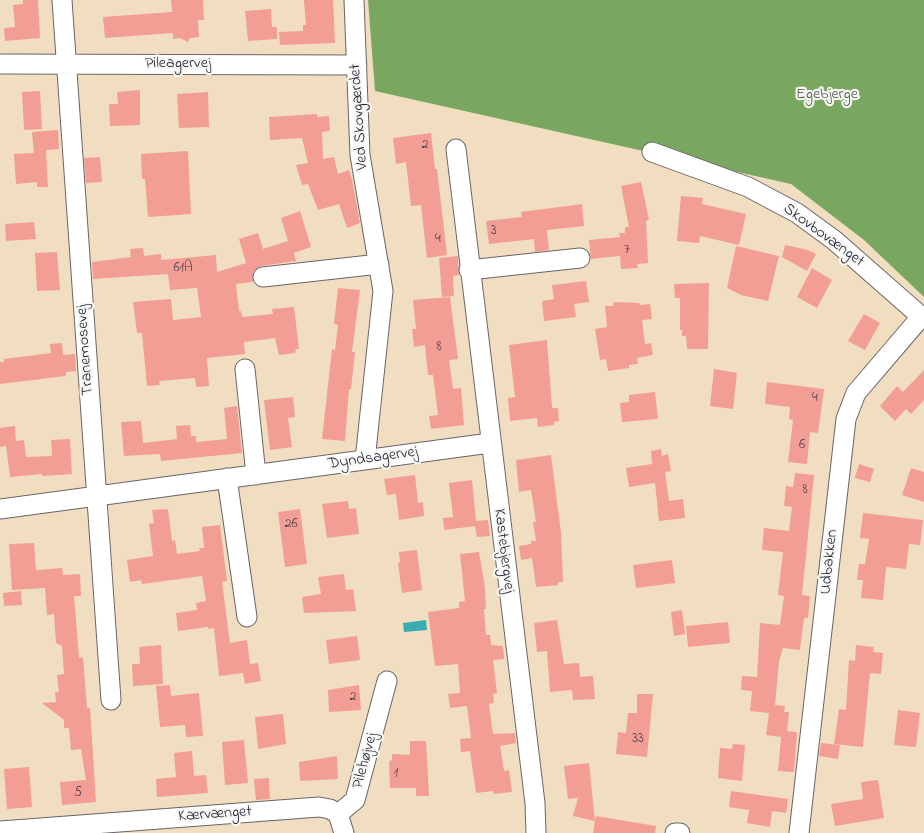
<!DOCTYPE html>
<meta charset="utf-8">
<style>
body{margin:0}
canvas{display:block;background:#f1dec0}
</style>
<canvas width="924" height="833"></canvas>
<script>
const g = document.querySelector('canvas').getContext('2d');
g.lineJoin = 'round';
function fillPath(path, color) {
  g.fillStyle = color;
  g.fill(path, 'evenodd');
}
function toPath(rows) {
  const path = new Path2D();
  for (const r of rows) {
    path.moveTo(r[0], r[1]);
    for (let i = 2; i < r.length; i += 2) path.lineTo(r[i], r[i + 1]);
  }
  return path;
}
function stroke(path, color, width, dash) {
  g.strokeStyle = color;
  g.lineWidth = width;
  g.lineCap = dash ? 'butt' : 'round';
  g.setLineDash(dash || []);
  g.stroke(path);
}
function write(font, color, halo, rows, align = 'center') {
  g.font = font + ' "Indie Flower",sans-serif';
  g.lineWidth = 4.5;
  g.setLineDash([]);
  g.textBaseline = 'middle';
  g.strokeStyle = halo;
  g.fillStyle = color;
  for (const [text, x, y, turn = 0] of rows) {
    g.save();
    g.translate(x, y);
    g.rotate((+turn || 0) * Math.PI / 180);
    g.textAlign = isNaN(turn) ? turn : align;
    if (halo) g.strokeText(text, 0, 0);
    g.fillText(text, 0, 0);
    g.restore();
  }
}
fillPath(toPath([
 [368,0,924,0,924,297,864,240,791,184,375,91]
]), '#7aa760');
fillPath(toPath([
 [426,620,427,630,404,632,403,623]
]), '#39abb1');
fillPath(toPath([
 [23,0,38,0,40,38,5,41,4,28,15,27,13,5,23,4],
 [171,0,203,0,204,20,198,20,199,37,190,38,188,42,180,38,173,39,173,33,105,38,103,17,172,12],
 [304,0,333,0,335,43,280,45,279,32,303,31,303,25,306,25],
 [271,9,272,27,277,27,277,39,248,41,245,11],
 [140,90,140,125,110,126,109,104,118,104,117,92],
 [40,91,42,129,24,130,22,92],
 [208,92,209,127,179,128,177,94],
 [317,114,317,117,329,116,330,131,322,132,323,159,334,157,338,174,349,170,352,179,360,223,347,228,339,204,318,210,308,184,302,185,296,165,308,163,302,138,270,140,269,117],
 [58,130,59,149,46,150,48,187,37,187,37,182,16,184,14,154,34,153,32,132],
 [431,133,435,169,437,169,447,255,427,258,421,205,411,206,406,162,396,164,393,138],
 [188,151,191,214,148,217,145,179,142,179,141,154],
 [100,157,102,182,86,183,84,158],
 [641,182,649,220,646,221,648,263,637,264,638,268,621,269,620,256,591,259,589,240,620,237,619,233,625,233,625,227,629,227,621,186],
 [681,196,703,198,702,204,746,214,739,245,700,236,699,243,677,241],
 [582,204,584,226,547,230,549,250,535,252,534,239,489,244,486,221,522,217,521,212],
 [300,211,311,247,294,253,296,261,261,266,253,272,253,282,236,284,239,311,241,311,242,317,273,314,272,309,294,307,299,349,296,349,295,353,279,355,275,338,244,342,245,354,207,358,209,386,196,387,195,378,159,381,160,385,147,386,142,333,137,333,133,302,171,299,173,320,201,317,197,288,170,290,168,274,93,279,92,262,131,257,130,249,143,248,144,256,161,254,161,260,216,255,217,272,246,263,239,239,258,233,263,249,288,241,281,218],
 [34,222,36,239,6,241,5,224],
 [785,245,808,250,816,254,807,271,782,257],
 [736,246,779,256,768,301,741,295,727,288],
 [57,252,60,290,37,291,35,253],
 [458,256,459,275,453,276,454,296,442,297,439,258],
 [812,268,832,280,817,308,797,297],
 [586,281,589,302,574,304,576,317,544,321,542,301,554,299,552,285],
 [709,283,708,349,687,349,686,336,682,336,682,330,680,330,680,298,675,298,674,284],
 [338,288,360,290,352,352,355,352,351,389,349,389,345,441,322,439,332,349,335,350,338,325,334,324],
 [450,297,458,359,449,360,453,389,461,388,464,425,431,429,429,416,438,415,433,375,428,375,425,345,414,347,412,329,416,329,413,300],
 [614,302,639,303,640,305,650,304,652,319,642,320,645,344,651,343,653,355,637,358,638,364,629,365,629,368,608,371,606,359,600,360,595,329,607,327,605,306,613,306],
 [864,314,880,323,865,350,848,341],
 [547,340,552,408,558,408,559,421,554,422,554,425,538,427,537,418,510,421,508,398,515,397,509,345],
 [62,343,63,355,75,354,76,371,66,372,66,376,0,384,0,362,4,362,4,359,51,353,50,344],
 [714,369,737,373,733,409,710,406],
 [924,370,924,400,911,414,906,409,895,421,880,406,897,386,903,392],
 [767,382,824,389,818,433,810,432,807,464,788,462,793,420,789,419,790,407,765,404],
 [655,392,658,419,622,422,620,403,629,402,629,395],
 [293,397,295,417,288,418,292,447,270,450,264,400],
 [237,406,242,453,161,461,160,454,124,456,121,422,141,421,143,443,177,439,176,426,190,425,191,436,196,436,196,442,227,439,224,408],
 [15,426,16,441,24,440,26,457,52,456,51,440,70,439,72,474,42,476,42,474,10,477,6,446,0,447,0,428],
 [661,449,662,456,668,454,671,471,665,472,669,501,683,499,685,518,659,521,655,483,629,487,626,468,652,464,651,451],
 [551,455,561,533,563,582,558,582,558,585,536,587,532,558,521,560,519,546,531,544,531,541,536,541,533,522,536,522,531,490,519,492,516,460],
 [859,464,874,469,870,482,855,478],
 [911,468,924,472,924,502,902,495],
 [795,473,814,475,802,595,810,596,808,618,804,618,800,650,783,648,779,661,775,705,785,706,784,712,789,712,787,731,797,732,794,772,778,771,781,737,766,735,769,713,750,711,752,691,741,690,742,676,757,677,760,623,780,625,784,596,778,595,783,552,762,550,764,528,789,531,792,507,784,506,786,486,793,487],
 [415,475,418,503,423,502,424,516,399,520,396,494,387,495,384,479],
 [472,480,476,521,488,520,490,536,477,537,475,526,444,530,443,518,453,517,449,483],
 [348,501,349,509,356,508,359,534,327,538,322,504],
 [168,509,172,541,175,540,177,554,200,551,199,548,204,548,202,527,220,525,227,581,222,582,230,643,247,640,250,664,258,663,261,681,245,684,243,673,219,676,214,628,209,629,208,627,178,631,176,613,197,610,196,603,206,601,202,576,142,584,141,580,130,582,127,560,153,556,149,524,154,523,152,510],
 [300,509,307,564,285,567,278,512],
 [863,513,923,520,920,545,909,544,906,569,886,567,883,600,861,598,863,580,857,580,859,564,865,564,869,539,860,538],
 [34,543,36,570,62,568,63,575,80,574,81,596,74,596,79,658,83,657,87,708,90,708,96,802,62,805,60,782,86,780,81,749,71,750,69,728,64,728,64,720,42,703,56,702,55,692,59,692,57,675,64,674,62,646,56,643,54,614,47,615,45,588,12,590,9,544],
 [417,550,422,590,402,593,398,563,400,562,399,552],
 [479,552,485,587,486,609,484,609,486,635,490,635,491,645,503,646,504,659,493,660,497,693,493,694,494,703,489,704,493,734,515,733,516,743,500,746,504,771,509,770,512,792,494,794,493,791,476,793,470,751,461,752,460,739,471,738,467,706,450,708,448,694,460,693,458,664,435,666,428,612,459,608,459,602,465,601,460,554],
 [672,560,675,583,636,588,633,565],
 [344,574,346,590,353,589,356,611,304,613,302,597,321,594,318,577],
 [21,591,22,605,4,606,3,593],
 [682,610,685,634,674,636,671,612],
 [557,620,564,664,579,663,580,677,593,676,595,699,573,700,572,690,550,692,547,651,537,652,534,623],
 [728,622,730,643,688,647,686,626],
 [357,636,360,660,329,664,326,640],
 [161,645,163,684,133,686,132,664,140,664,139,647],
 [856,645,874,647,873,652,883,653,881,674,870,673,863,747,834,744,839,709,846,710,849,660,855,661],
 [170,685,171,696,199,693,203,736,186,737,185,725,160,727,156,686],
 [359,685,361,710,329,712,328,690],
 [637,694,653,694,647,757,616,754,618,732,626,733,628,713,637,713],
 [898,710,920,713,916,747,894,745],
 [283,714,286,744,258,749,255,717],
 [244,740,248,783,225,785,222,742],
 [410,741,426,741,429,796,416,796,416,788,390,788,389,761,392,760,392,754,410,755],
 [821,743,840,745,838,759,819,756],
 [733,744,745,745,742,781,718,778,720,748,732,749],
 [192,751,194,776,206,775,208,793,157,797,156,779,176,777,174,753],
 [337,756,338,779,300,781,299,762],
 [589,763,595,821,596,816,656,826,655,833,593,833,595,821,573,816,578,798,568,799,564,766],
 [29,767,32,807,7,809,4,769],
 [269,778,270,799,256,800,254,779],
 [878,780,884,818,835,826,831,804,863,799,861,782],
 [731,791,788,799,786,813,772,811,770,827,747,823,749,810,729,807]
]), '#f39e94');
const minor = toPath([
 [62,0,111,700],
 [354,0,360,155,383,291,365,460],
 [0,64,357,65],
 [456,149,535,803,536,833],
 [652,152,748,187,797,213,834,240,924,319],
 [469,270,580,258],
 [263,277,379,264],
 [245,369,256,475],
 [227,478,247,617],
 [0,509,490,443],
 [338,814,355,800,387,681],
 [338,814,344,833],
 [0,831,319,807,330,809,338,814],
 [675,833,680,833],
 [799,833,846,419,856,393,921,317]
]);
stroke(minor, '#6a646a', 21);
stroke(minor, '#fff', 19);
write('14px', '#564151', null, [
 ["2",425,146],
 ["3",494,232],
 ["4",438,240],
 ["7",627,251],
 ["61A",183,269],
 ["8",439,348],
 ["4",815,399],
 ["6",802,446],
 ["8",805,491],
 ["26",291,525],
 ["2",353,698],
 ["33",638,740],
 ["1",396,774],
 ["5",78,794]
]);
write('16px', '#22223b', '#f6f6f2', [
 ["Pileagervej",178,64],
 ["Ved Skovgærdet",360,117,-94],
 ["Skovbovænget",823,236,36],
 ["Tranemosevej",86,350,-94],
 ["Dyndsagervej",373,459,-8],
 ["Kastebjergvej",503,551,83],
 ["Udbakken",830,562,-84],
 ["Pilehøjvej",366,761,-75],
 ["Kærvænget",215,815,-4]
]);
write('16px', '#4b5a4c', '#f6f6f2', [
 ["Egebjerge",827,95]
]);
</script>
